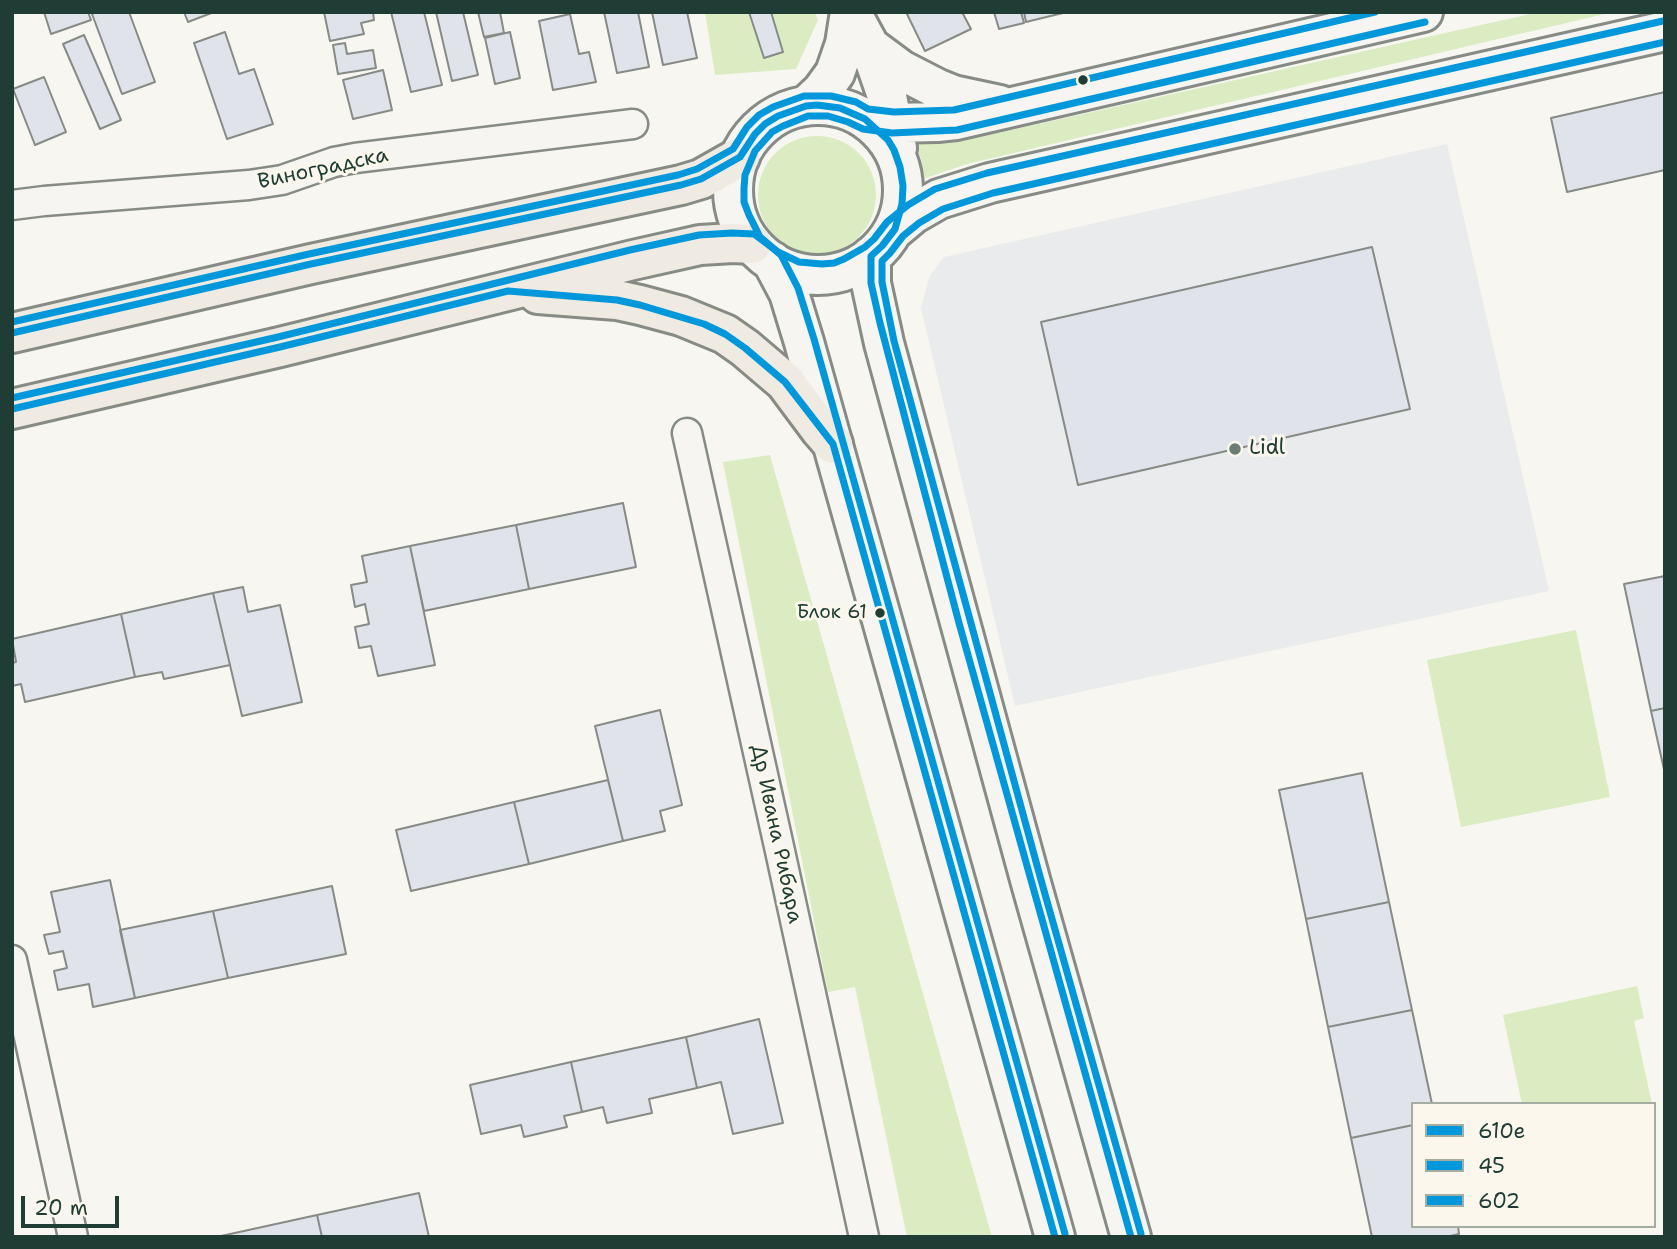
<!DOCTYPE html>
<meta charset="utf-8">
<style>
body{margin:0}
#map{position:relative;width:1677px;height:1249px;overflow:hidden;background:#f8f6f0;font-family:"Shantell Sans",sans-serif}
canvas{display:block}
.frame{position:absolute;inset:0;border:14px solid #1f3d34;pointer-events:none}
.legend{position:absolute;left:1411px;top:1102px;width:245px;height:126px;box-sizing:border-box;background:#fbf7ec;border:2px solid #a3ada2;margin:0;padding:9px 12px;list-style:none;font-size:21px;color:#1f3d34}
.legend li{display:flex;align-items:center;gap:14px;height:35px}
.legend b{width:35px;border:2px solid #a3ada2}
.scale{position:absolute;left:21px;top:1196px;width:98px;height:32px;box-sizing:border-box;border:4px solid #1f3d34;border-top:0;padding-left:9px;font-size:21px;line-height:24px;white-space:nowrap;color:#1f3d34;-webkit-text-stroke:5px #fbf7ec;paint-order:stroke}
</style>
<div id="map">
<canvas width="1677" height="1249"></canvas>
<div class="frame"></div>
<ul class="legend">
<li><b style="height:9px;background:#0098da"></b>610e</li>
<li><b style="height:9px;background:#0098da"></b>45</li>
<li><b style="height:9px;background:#0098da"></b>602</li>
</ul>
<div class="scale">20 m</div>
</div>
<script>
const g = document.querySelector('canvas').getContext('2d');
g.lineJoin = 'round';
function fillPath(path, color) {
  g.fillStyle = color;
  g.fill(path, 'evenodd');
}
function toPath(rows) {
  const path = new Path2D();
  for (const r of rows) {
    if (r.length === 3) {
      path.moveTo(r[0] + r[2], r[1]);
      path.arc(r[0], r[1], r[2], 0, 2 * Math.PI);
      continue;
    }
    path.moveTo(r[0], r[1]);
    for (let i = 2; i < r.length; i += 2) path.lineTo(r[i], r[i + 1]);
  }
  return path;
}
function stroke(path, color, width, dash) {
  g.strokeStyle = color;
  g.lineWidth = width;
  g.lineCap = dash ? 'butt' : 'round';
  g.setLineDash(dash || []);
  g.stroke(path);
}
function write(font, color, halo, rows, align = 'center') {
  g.font = font + ' "Shantell Sans",sans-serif';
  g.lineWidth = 6;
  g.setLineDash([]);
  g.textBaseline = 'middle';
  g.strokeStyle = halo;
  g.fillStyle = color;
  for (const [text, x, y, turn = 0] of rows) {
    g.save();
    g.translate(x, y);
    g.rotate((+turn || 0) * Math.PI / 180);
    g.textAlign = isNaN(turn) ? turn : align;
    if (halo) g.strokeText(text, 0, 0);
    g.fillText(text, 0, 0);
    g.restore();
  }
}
fillPath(toPath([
 [1447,144,1549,591,1015,706,921,308,929,277,944,257]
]), '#eaebed');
fillPath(toPath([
 [705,12,815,12,818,20,796,69,715,75],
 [1539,12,1613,12,967,164,923,179,921,159,914,141,958,142],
 [817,195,59],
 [770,455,992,1237,907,1237,855,987,828,992,723,462],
 [1576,630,1610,797,1461,827,1427,660],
 [1637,986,1644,1018,1634,1021,1652,1104,1522,1104,1503,1015]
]), '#dbecc2');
const building = toPath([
 [44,12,88,12,91,20,51,34,44,12],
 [96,12,129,12,155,82,122,94,92,14,96,12],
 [184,12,214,12,188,22,184,12],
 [324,12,373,12,374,20,361,23,364,34,330,41,324,12],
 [391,12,424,12,442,85,411,92,391,12],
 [436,12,463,12,478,75,452,81,436,12],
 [478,12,500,12,504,33,484,37,478,12],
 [604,12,638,12,649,67,617,73,604,12],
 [652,12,687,12,697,58,663,65,652,12],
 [749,12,771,12,783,52,764,58,749,12],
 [906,12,962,12,971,29,925,51,906,12],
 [994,12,1021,12,1024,23,999,29,994,12],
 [1024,12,1067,12,1026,22,1024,12],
 [570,14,579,54,589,52,596,82,553,90,539,21,570,14],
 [225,32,239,74,254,69,273,124,227,139,194,43,225,32],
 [510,32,520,78,495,84,485,38,510,32],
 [84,35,121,120,100,129,63,44,84,35],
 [345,43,347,54,373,50,376,68,338,74,333,45,345,43],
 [383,70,392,110,353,119,343,80,383,70],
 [44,77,66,132,35,145,13,89,44,77],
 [1665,92,1665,170,1567,192,1551,118,1665,92],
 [1372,247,1410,409,1078,485,1041,322,1372,247],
 [623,503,636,567,529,589,516,525,623,503],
 [516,525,529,589,424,611,410,546,516,525],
 [410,546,435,665,378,676,371,646,359,648,355,627,369,624,365,604,355,607,351,585,367,582,362,556,410,546],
 [1665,576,1665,708,1651,711,1624,584,1665,576],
 [243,587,248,612,280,605,302,702,242,716,213,593,243,587],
 [213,593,230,665,164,679,162,672,135,677,121,614,213,593],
 [121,614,135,677,25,702,21,684,12,686,12,663,16,662,12,639,121,614],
 [1665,708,1665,774,1651,711,1665,708],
 [660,710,682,805,660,811,665,831,623,841,595,726,660,710],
 [1362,773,1389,902,1306,919,1279,790,1362,773],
 [608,780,623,841,529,864,514,802,608,780],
 [514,802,529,864,411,891,396,830,514,802],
 [110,880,135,998,93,1007,89,984,58,990,54,971,67,968,63,951,49,954,44,935,60,932,51,892,110,880],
 [332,886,346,954,228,978,213,911,332,886],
 [1389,902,1412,1010,1328,1027,1306,919,1389,902],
 [213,911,228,978,135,998,120,930,213,911],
 [1412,1010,1432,1104,1413,1104,1413,1125,1351,1138,1328,1027,1412,1010],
 [759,1019,783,1123,733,1134,721,1082,697,1088,686,1037,759,1019],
 [686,1037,697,1088,649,1099,652,1113,607,1123,603,1107,582,1112,571,1062,686,1037],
 [571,1062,582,1112,564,1116,567,1127,524,1137,521,1125,481,1134,470,1085,571,1062],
 [1413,1125,1413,1226,1458,1226,1459,1234,1446,1237,1372,1237,1351,1138,1413,1125],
 [419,1193,429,1237,322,1237,317,1215,419,1193],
 [317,1215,322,1237,221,1237,221,1236,317,1215]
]);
fillPath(building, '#e0e4ea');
stroke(building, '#868b86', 2);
const minor = toPath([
 [12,205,44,201,249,185,282,180,334,162,355,158,633,124],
 [687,433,780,851,864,1237],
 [12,960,73,1237]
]);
const secondary = toPath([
 [851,12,870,47,887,96,897,148],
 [870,47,901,70,938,89,953,95,1000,105],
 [818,190,85],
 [806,106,822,91,835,73,845,44,850,12],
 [865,119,893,123,937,122,956,120,1423,12],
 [895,229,913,214,939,199,990,183,1665,31],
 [871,256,871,283,884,343,1031,883,1131,1237],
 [772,261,789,293,804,342,1055,1237]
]);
const trunk = toPath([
 [538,294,617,300,640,305,681,316,725,334,745,348,785,382,820,429,833,444],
 [12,333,311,264,681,185,701,179,740,157],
 [12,409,280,347,633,260,700,245,733,243,752,244]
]);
stroke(minor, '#868b86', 33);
stroke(secondary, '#868b86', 44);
stroke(trunk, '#868b86', 44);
stroke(minor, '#f6f5f1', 28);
stroke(secondary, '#f6f5f1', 38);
stroke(trunk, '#f0ebe2', 38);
stroke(toPath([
 [12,333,311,264,681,185,701,179,740,157,755,134,765,124,778,116,806,106,817,105,840,108,865,119,888,140,894,150,900,167,903,186,902,204,895,229,882,246,871,256,871,283,880,323,959,623,1131,1237],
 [12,409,280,347,508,291,617,300,640,305,704,324,725,334,745,348,785,382,833,444,1055,1237]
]), '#0098da', 7);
stroke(toPath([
 [1065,1234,814,339,798,288,781,255,760,237,749,215,744,202,744,188,745,175,755,151,772,132,783,126,808,116,828,116,848,122,863,129,892,133,957,130,1425,22],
 [1141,1234,1041,880,894,341,882,282,882,261,890,253,903,236,919,223,943,209,993,193,1665,42]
]), '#0098da', 7);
stroke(toPath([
 [12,322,309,254,678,175,697,169,733,149,747,127,759,115,773,107,804,96,831,96,856,102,868,109,894,112,954,110,1375,12],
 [12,398,278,337,630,250,699,235,732,233,754,234,778,252,799,262,822,264,834,263,844,259,865,247,874,239,887,222,908,205,935,189,987,173,1663,21]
]), '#0098da', 7);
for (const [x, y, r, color] of [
 [1083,80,6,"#1f3d34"],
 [1235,449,7,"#6b7e76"],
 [880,613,6,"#1f3d34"]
]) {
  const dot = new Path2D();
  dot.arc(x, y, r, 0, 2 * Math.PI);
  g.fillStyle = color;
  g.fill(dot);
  stroke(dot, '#fbf7ec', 2.5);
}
write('19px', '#1f3d34', '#fbf7ec', [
 ["Блок 61",867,613]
], 'right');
write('21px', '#1f3d34', '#fbf7ec', [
 ["Виноградска",323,169,-12],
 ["Др Ивана Рибара",776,834,78]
]);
write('21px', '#1f3d34', '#fbf7ec', [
 ["Lidl",1249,449]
], 'left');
</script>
